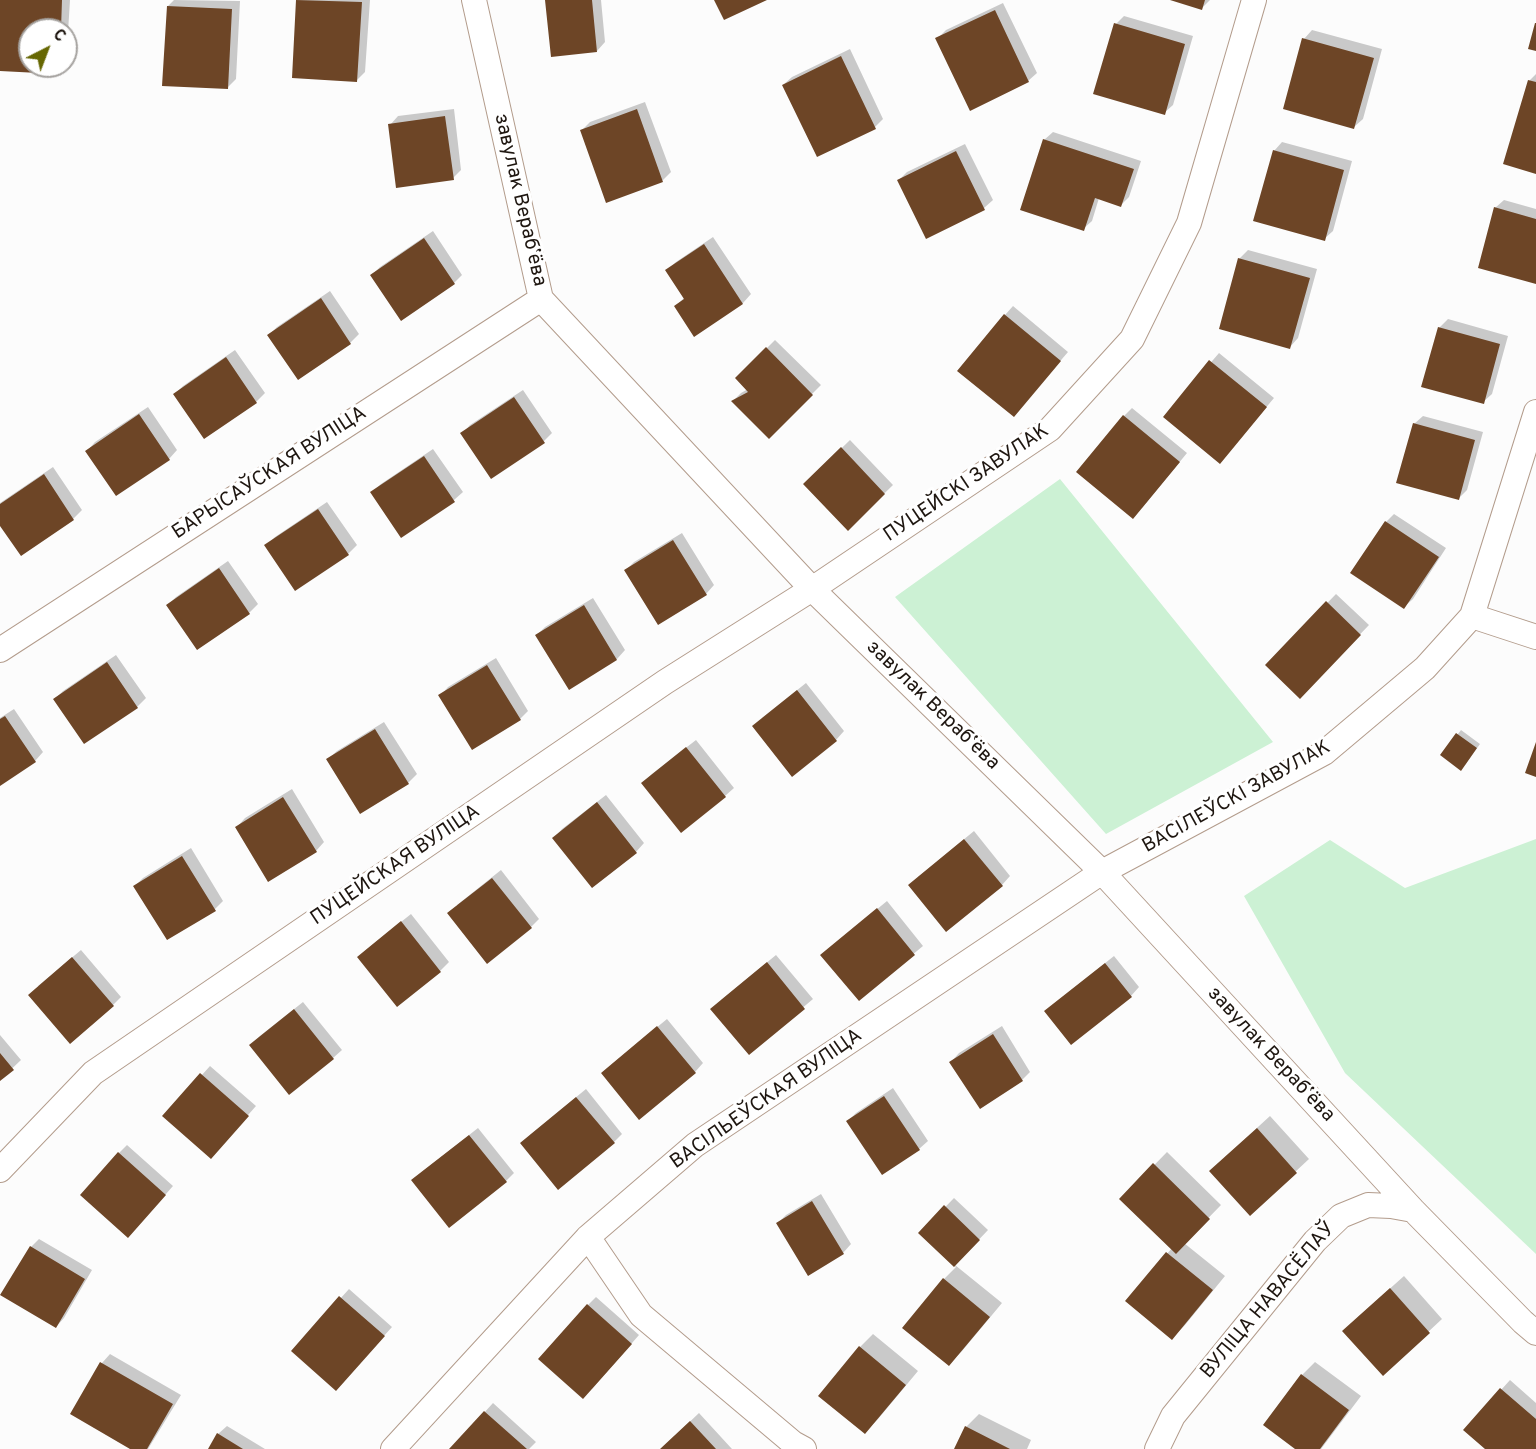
<!DOCTYPE html>
<meta charset="utf-8">
<style>
body{margin:0}
#map{position:relative;width:1536px;height:1449px;overflow:hidden;background:#fcfcfc;font-family:Overpass,sans-serif}
canvas{display:block}
.north{position:absolute;left:18px;top:18px;width:60px;height:60px;box-sizing:border-box;background:#fff;border:2px solid #a5a29f;border-radius:50%;rotate:42deg;font-size:16px;font-weight:700;line-height:24px;text-align:center;color:#1e1610}
.north::after{content:'';display:block;margin:auto;width:21px;height:27px;background:#666702;clip-path:polygon(50% 0,100% 100%,50% 72%,0 100%)}
</style>
<div id="map">
<canvas width="1536" height="1449"></canvas>
<div class="north">С</div>
</div>
<script>
const g = document.querySelector('canvas').getContext('2d');
g.lineJoin = 'round';
function fillPath(path, color) {
  g.fillStyle = color;
  g.fill(path, 'evenodd');
}
function toPath(rows) {
  const path = new Path2D();
  for (const r of rows) {
    path.moveTo(r[0], r[1]);
    for (let i = 2; i < r.length; i += 2) path.lineTo(r[i], r[i + 1]);
  }
  return path;
}
function stroke(path, color, width, dash) {
  g.strokeStyle = color;
  g.lineWidth = width;
  g.lineCap = dash ? 'butt' : 'round';
  g.setLineDash(dash || []);
  g.stroke(path);
}
function write(font, color, halo, rows, align = 'center') {
  g.font = font + ' Overpass,sans-serif';
  g.lineWidth = 6;
  g.setLineDash([]);
  g.textBaseline = 'middle';
  g.strokeStyle = halo;
  g.fillStyle = color;
  for (const [text, x, y, turn = 0] of rows) {
    g.save();
    g.translate(x, y);
    g.rotate((+turn || 0) * Math.PI / 180);
    g.textAlign = isNaN(turn) ? turn : align;
    if (halo) g.strokeText(text, 0, 0);
    g.fillText(text, 0, 0);
    g.restore();
  }
}
fillPath(toPath([
 [1060,479,1273,742,1106,834,895,597],
 [1536,839,1536,1254,1345,1073,1244,896,1330,840,1405,888]
]), '#ccf1d4');
fillPath(toPath([
 [0,0,70,0,66,65,66,30,30,30,30,66,65,66,58,73,0,69],
 [174,0,240,1,236,79,227,88,168,6],
 [298,0,370,0,365,72,357,80,293,76],
 [546,0,601,0,605,42,597,51],
 [1174,0,1210,0,1202,8],
 [1003,3,1037,73,1028,81,937,39,946,30],
 [1124,16,1193,36,1173,105,1164,113,1116,24],
 [1312,30,1382,49,1363,119,1354,127,1304,39],
 [850,49,883,119,875,127,783,85,792,77],
 [1536,74,1536,173,1529,81],
 [645,102,671,172,663,180,607,201,581,131,590,122],
 [454,109,461,170,453,178,390,125,398,116],
 [1053,132,1141,161,1129,197,1121,205,1099,198,1092,221,1083,229,1044,140],
 [1282,142,1352,161,1333,231,1324,239,1274,151],
 [965,144,993,200,984,208,899,180,907,172],
 [1504,200,1536,209,1536,282,1495,208],
 [433,231,462,275,454,283,372,275,380,267],
 [713,237,751,294,743,303,694,334,676,306,685,297,667,270,676,262],
 [1248,250,1317,269,1298,338,1290,347,1239,259],
 [330,291,359,334,350,343,298,378,269,335,277,327],
 [1013,306,1068,352,1014,415,1005,315],
 [1448,319,1508,336,1492,394,1483,402,1439,328],
 [775,340,821,385,769,437,733,401,741,393,748,389,737,378],
 [235,350,265,393,256,402,204,437,175,394,183,386],
 [1219,353,1274,398,1228,453,1165,416],
 [523,390,552,433,544,441,462,434,470,425],
 [148,407,177,450,169,459,87,451,95,442],
 [1132,408,1187,453,1142,508,1124,416],
 [1423,416,1483,432,1467,490,1458,499,1414,424],
 [850,440,893,485,848,529,805,484],
 [433,449,463,492,454,500,402,536,372,492,381,484],
 [53,467,82,510,73,519,21,554,0,523,0,503],
 [327,502,357,545,348,554,296,589,266,546,275,537],
 [1394,514,1446,548,1413,599,1404,607,1386,522],
 [682,533,714,585,706,594,626,570,634,562],
 [228,561,258,604,249,613,197,648,168,605,176,597],
 [1336,594,1369,625,1300,697,1267,665],
 [593,598,625,650,617,659,569,688,537,635,545,627],
 [116,655,146,698,137,707,84,742,55,699,63,691],
 [496,658,528,711,520,719,440,696,448,687],
 [806,683,844,731,836,740,762,718],
 [14,709,43,752,35,761,0,784,0,718],
 [384,722,417,774,408,783,328,759,337,751],
 [1461,730,1480,744,1465,765,1442,755],
 [696,740,734,788,725,796,682,831,643,783,652,774],
 [292,789,324,842,316,851,237,827,245,818],
 [606,795,644,843,636,852,554,838,562,829],
 [974,831,1010,876,1002,885,918,877],
 [191,848,223,901,215,909,135,886,143,878],
 [501,870,539,919,531,927,457,905],
 [887,901,923,946,859,999,831,947],
 [411,914,449,962,440,971,397,1005,359,957,367,949],
 [81,950,121,997,113,1005,38,986],
 [776,955,813,999,749,1053,721,1000],
 [1114,956,1139,987,1131,996,1071,1043,1055,1003],
 [303,1002,342,1050,333,1058,251,1045,260,1036],
 [667,1019,703,1063,695,1072,611,1065],
 [1002,1026,1030,1072,1022,1080,951,1062,959,1053],
 [0,1035,21,1060,0,1080],
 [210,1066,256,1106,219,1148,165,1116],
 [893,1088,928,1141,919,1149,848,1121,856,1113],
 [586,1089,622,1134,614,1142,530,1135],
 [1270,1116,1309,1159,1250,1214,1224,1158],
 [478,1128,514,1173,506,1181,422,1172],
 [127,1145,173,1186,137,1227,119,1153],
 [1167,1152,1221,1205,1184,1243,1225,1276,1185,1325,1172,1338,1127,1301,1172,1248,1121,1199],
 [821,1194,851,1244,843,1253,778,1223,786,1215],
 [954,1198,988,1230,955,1265,1002,1303,962,1351,949,1364,944,1279,956,1267,920,1233],
 [39,1239,92,1270,64,1318,56,1327,31,1247],
 [1404,1276,1442,1319,1383,1374,1357,1318],
 [349,1289,392,1327,344,1380,293,1351],
 [596,1297,639,1335,592,1389,588,1305],
 [873,1334,918,1371,878,1419,865,1432,860,1347],
 [110,1354,181,1395,148,1449,133,1449,72,1414,102,1363],
 [1315,1362,1361,1396,1321,1449,1298,1449,1302,1375],
 [1510,1380,1536,1403,1536,1449,1487,1449,1465,1430],
 [493,1403,536,1442,529,1449,451,1449],
 [699,1413,732,1449,661,1449],
 [979,1414,1031,1440,1027,1449,955,1449,966,1427],
 [227,1426,265,1449,209,1449,218,1434]
]), '#0003');
fillPath(toPath([
 [0,0,62,0,61,30,30,30,30,66,59,66,58,74,0,71],
 [296,0,362,2,357,82,292,78],
 [545,0,592,0,597,52,551,57],
 [714,0,767,0,724,20],
 [1170,0,1205,0,1202,10],
 [167,6,232,9,228,89,162,86],
 [995,10,1029,82,970,111,935,38],
 [1114,23,1185,44,1165,115,1093,94],
 [1535,23,1536,23,1536,51,1528,49],
 [1302,38,1374,58,1354,129,1283,109],
 [841,56,876,129,817,157,782,85],
 [1528,80,1536,82,1536,174,1503,164],
 [637,109,663,182,606,203,580,130],
 [445,116,454,180,396,188,388,124],
 [1043,139,1134,169,1121,207,1095,198,1084,231,1020,210],
 [1273,150,1344,170,1325,241,1253,221],
 [956,151,985,210,926,239,897,180],
 [1494,207,1536,219,1536,284,1478,268],
 [424,238,455,284,401,321,370,275],
 [704,244,743,304,694,337,674,306,684,299,665,270],
 [1238,258,1310,278,1290,349,1219,329],
 [321,298,351,344,298,380,267,335],
 [1004,314,1061,361,1014,417,957,371],
 [1438,327,1500,344,1484,404,1421,387],
 [766,347,813,395,769,439,731,401,748,392,735,378],
 [226,357,257,403,204,439,173,394],
 [1209,360,1267,407,1220,464,1163,417],
 [514,397,545,443,491,479,460,433],
 [139,414,170,460,116,496,85,451],
 [1123,415,1180,462,1133,519,1076,472],
 [1413,423,1475,440,1459,500,1396,483],
 [841,447,885,494,848,531,803,484],
 [424,456,455,502,401,538,370,492],
 [44,474,74,520,21,556,0,526,0,504],
 [318,509,349,555,295,591,264,545],
 [1385,521,1439,557,1404,609,1350,573],
 [673,540,707,595,658,625,624,570],
 [219,568,250,614,197,650,166,605],
 [1326,601,1361,635,1300,699,1265,665],
 [584,605,617,660,569,690,535,635],
 [107,662,138,708,84,744,53,699],
 [487,665,521,720,472,750,438,695],
 [797,690,837,741,792,777,752,726],
 [5,716,36,762,0,786,0,719],
 [375,729,409,784,360,814,326,759],
 [1456,733,1477,748,1461,771,1440,755],
 [1536,742,1536,777,1525,773],
 [686,747,726,797,681,833,641,783],
 [283,797,317,852,268,882,235,827],
 [597,802,637,853,592,888,552,838],
 [964,839,1003,886,946,932,908,885],
 [182,856,216,911,167,940,133,886],
 [492,878,532,928,487,964,447,913],
 [877,908,915,955,859,1001,820,955],
 [401,921,441,972,397,1007,357,957],
 [72,957,114,1006,70,1044,28,995],
 [767,962,805,1009,749,1055,710,1009],
 [1105,963,1132,997,1071,1045,1044,1011],
 [294,1009,334,1059,289,1095,249,1045],
 [657,1026,696,1073,639,1120,601,1073],
 [993,1034,1023,1081,980,1109,949,1062],
 [0,1053,14,1070,0,1081],
 [200,1073,249,1116,211,1159,162,1116],
 [884,1096,920,1150,882,1175,846,1121],
 [576,1097,615,1143,558,1190,520,1143],
 [1257,1128,1297,1173,1250,1216,1209,1171],
 [469,1135,507,1182,449,1228,411,1180],
 [118,1152,166,1195,128,1238,80,1195],
 [1153,1163,1210,1219,1176,1254,1119,1199],
 [812,1201,844,1254,808,1276,776,1223],
 [944,1205,980,1240,954,1267,918,1233],
 [30,1246,85,1279,56,1328,0,1295],
 [1166,1252,1213,1290,1172,1340,1125,1301],
 [943,1278,990,1317,949,1366,902,1328],
 [1390,1288,1430,1333,1383,1376,1342,1331],
 [339,1296,385,1336,336,1391,291,1351],
 [587,1304,632,1344,583,1399,538,1359],
 [859,1346,906,1385,865,1434,818,1396],
 [100,1362,173,1404,147,1449,130,1449,70,1414],
 [1301,1374,1349,1410,1320,1449,1295,1449,1263,1425],
 [1500,1388,1536,1419,1536,1449,1485,1449,1463,1430],
 [484,1411,527,1449,449,1449],
 [690,1421,716,1449,660,1449],
 [965,1426,1010,1449,954,1449],
 [217,1433,243,1449,208,1449]
]), '#6d4526');
const street = toPath([
 [474,0,541,299,812,589,1102,872,1413,1210,1523,1322,1536,1333],
 [1472,616,1536,637],
 [0,650,541,299],
 [0,1170,93,1073,665,682,812,589,1050,429,1132,339,1189,223,1254,0],
 [588,1237,641,1315,793,1443,804,1449],
 [393,1449,588,1237,695,1145,1102,872,1324,753,1425,668,1472,616,1536,412],
 [1157,1449,1173,1416,1315,1241,1341,1216,1368,1205,1391,1206,1413,1210]
]);
stroke(street, '#b39c8c', 26);
stroke(street, '#fff', 24);
write('20px', '#1e1610', '#fff', [
 ["завулак Верабʼёва",519,200,77],
 ["БАРЫСАЎСКАЯ ВУЛІЦА",270,474,-33],
 ["ПУЦЕЙСКІ ЗАВУЛАК",967,484,-34],
 ["завулак Верабʼёва",932,706,44],
 ["ВАСІЛЕЎСКІ ЗАВУЛАК",1237,798,-29],
 ["ПУЦЕЙСКАЯ ВУЛІЦА",396,866,-34],
 ["завулак Верабʼёва",1270,1055,47],
 ["ВАСІЛЬЕЎСКАЯ ВУЛІЦА",767,1100,-35],
 ["ВУЛІЦА НАВАСЁЛАЎ",1269,1301,-50]
]);
</script>
